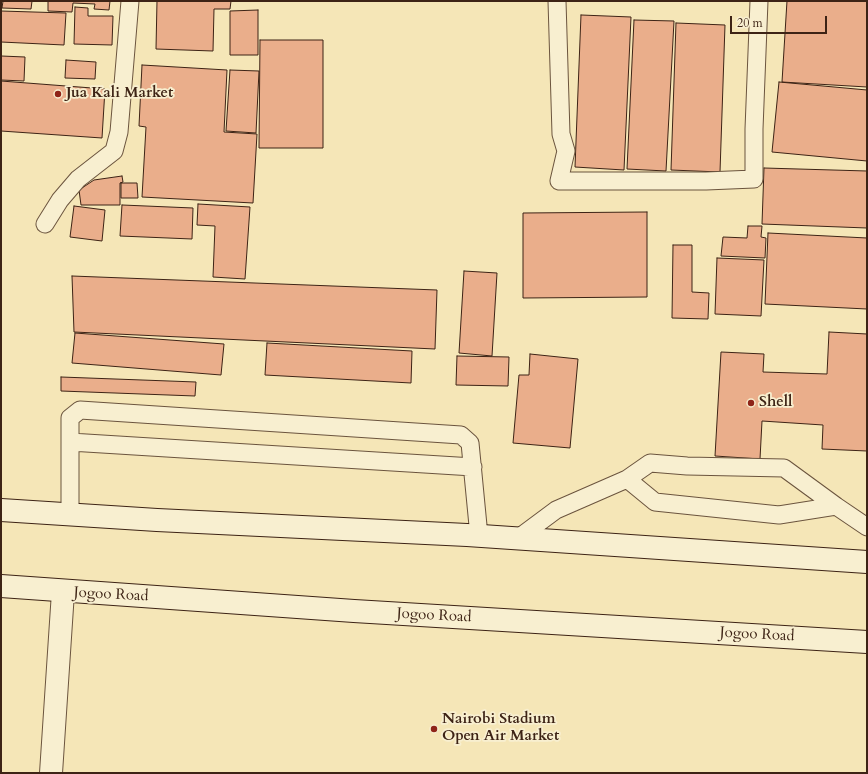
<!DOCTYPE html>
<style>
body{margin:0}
#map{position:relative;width:868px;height:774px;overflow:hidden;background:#f5e6b7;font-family:Cardo,serif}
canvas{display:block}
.frame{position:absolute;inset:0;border:2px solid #3d2315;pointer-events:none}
.scale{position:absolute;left:730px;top:16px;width:97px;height:18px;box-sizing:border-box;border:2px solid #3d2315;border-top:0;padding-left:5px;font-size:12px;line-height:14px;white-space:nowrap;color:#3d2315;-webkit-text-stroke:3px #f8efd0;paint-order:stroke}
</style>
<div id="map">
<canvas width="868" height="774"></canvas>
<div class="frame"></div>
<div class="scale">20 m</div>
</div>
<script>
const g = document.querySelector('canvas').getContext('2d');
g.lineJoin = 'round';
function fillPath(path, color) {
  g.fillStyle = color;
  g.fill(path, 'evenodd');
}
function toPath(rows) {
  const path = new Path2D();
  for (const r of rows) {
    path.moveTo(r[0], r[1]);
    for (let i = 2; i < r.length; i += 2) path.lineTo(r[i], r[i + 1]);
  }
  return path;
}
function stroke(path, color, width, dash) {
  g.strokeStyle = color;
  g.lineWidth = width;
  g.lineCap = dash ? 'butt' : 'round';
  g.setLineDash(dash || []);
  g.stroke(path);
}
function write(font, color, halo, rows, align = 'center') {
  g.font = font + ' Cardo,serif';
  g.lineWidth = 3.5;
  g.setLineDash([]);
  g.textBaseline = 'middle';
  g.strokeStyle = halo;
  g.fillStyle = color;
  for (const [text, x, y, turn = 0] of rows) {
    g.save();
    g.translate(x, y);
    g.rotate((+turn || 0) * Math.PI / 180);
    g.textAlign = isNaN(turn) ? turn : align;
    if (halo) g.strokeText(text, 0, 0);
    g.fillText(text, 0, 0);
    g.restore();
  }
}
const building = toPath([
 [3,1,32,1,31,9,2,8,3,1],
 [48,1,110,1,109,10,94,9,95,4,73,3,72,12,48,11,48,1],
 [157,1,231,1,230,9,214,9,213,51,156,49,157,1],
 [787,1,867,1,867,87,782,82,787,1],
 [75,7,88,8,88,16,113,16,112,45,74,44,75,7],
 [258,10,258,55,230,55,230,11,258,10],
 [1,11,66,13,64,45,1,42,1,11],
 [581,15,631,17,624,170,575,167,581,15],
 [634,20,674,21,666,171,627,169,634,20],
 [676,23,725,25,720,172,671,170,676,23],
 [260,40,323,40,323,148,259,148,260,40],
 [1,56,25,57,24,81,1,80,1,56],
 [66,60,96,62,95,79,65,78,66,60],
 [142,65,227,70,224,132,257,134,253,203,142,197,146,127,139,126,142,65],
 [230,70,259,71,256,133,226,131,230,70],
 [1,81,105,89,102,138,1,131,1,81],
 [779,82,867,90,867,161,772,152,779,82],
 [764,168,867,171,867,228,762,224,764,168],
 [122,176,123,182,120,183,120,205,81,205,79,190,94,180,122,176],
 [121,183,137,183,138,198,121,198,121,183],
 [198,204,250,207,245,279,213,277,215,226,197,225,198,204],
 [122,205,193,208,192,239,120,236,122,205],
 [74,206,105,210,102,241,70,237,74,206],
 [647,212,647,297,523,298,523,213,647,212],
 [748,226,762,226,761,237,766,238,765,258,721,256,723,237,747,238,748,226],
 [768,233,867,238,867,309,765,304,768,233],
 [673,245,692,245,692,292,709,293,708,319,672,318,673,245],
 [717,258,764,260,761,316,715,314,717,258],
 [464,271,497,273,492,356,459,353,464,271],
 [72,276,437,290,435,349,74,332,72,276],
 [829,332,867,334,867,451,822,449,823,425,762,421,760,459,715,456,721,352,764,354,763,372,827,374,829,332],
 [75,333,224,344,221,375,72,363,75,333],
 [267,343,412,351,411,383,265,375,267,343],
 [530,354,578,359,570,448,513,443,519,375,529,375,530,354],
 [457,356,509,357,508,386,456,385,457,356],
 [61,377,196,382,195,396,61,391,61,377]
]);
fillPath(building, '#eaae8b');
stroke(building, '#3d2315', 1);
const lane = toPath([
 [557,1,561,134,566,151,559,181,706,181,754,179,754,129,759,1],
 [45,224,60,200,78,179,114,151,119,132,130,1],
 [70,442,473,467],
 [627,479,650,463,687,466,784,468,836,506],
 [70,515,70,418,80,410,461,435,470,443,479,536],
 [517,539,556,510,627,479,655,502,779,515,836,506,867,527]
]);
const street = toPath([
 [51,773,63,592]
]);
const secondary = toPath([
 [1,510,157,520,467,535,867,562],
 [1,586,354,611,867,642]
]);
stroke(lane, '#6b543e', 19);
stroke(street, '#6b543e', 24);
stroke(secondary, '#3d2315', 24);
stroke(lane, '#f8efd0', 17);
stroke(street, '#f8efd0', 22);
stroke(secondary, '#f8efd0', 22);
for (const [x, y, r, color] of [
 [58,94,4,"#8f2418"],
 [751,403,4,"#8f2418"],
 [434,729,4,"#8f2418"]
]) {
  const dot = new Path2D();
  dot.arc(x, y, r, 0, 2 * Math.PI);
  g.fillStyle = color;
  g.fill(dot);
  stroke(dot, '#f8efd0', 1.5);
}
write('bold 15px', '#3d2315', '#f8efd0', [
 ["Jua Kali Market",66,94],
 ["Shell",759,403],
 ["Nairobi Stadium",442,720],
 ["Open Air Market",442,737]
], 'left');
write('15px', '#3d2315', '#f8efd0', [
 ["Jogoo Road",111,595,3],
 ["Jogoo Road",434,616,3],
 ["Jogoo Road",757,635,3]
]);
</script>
